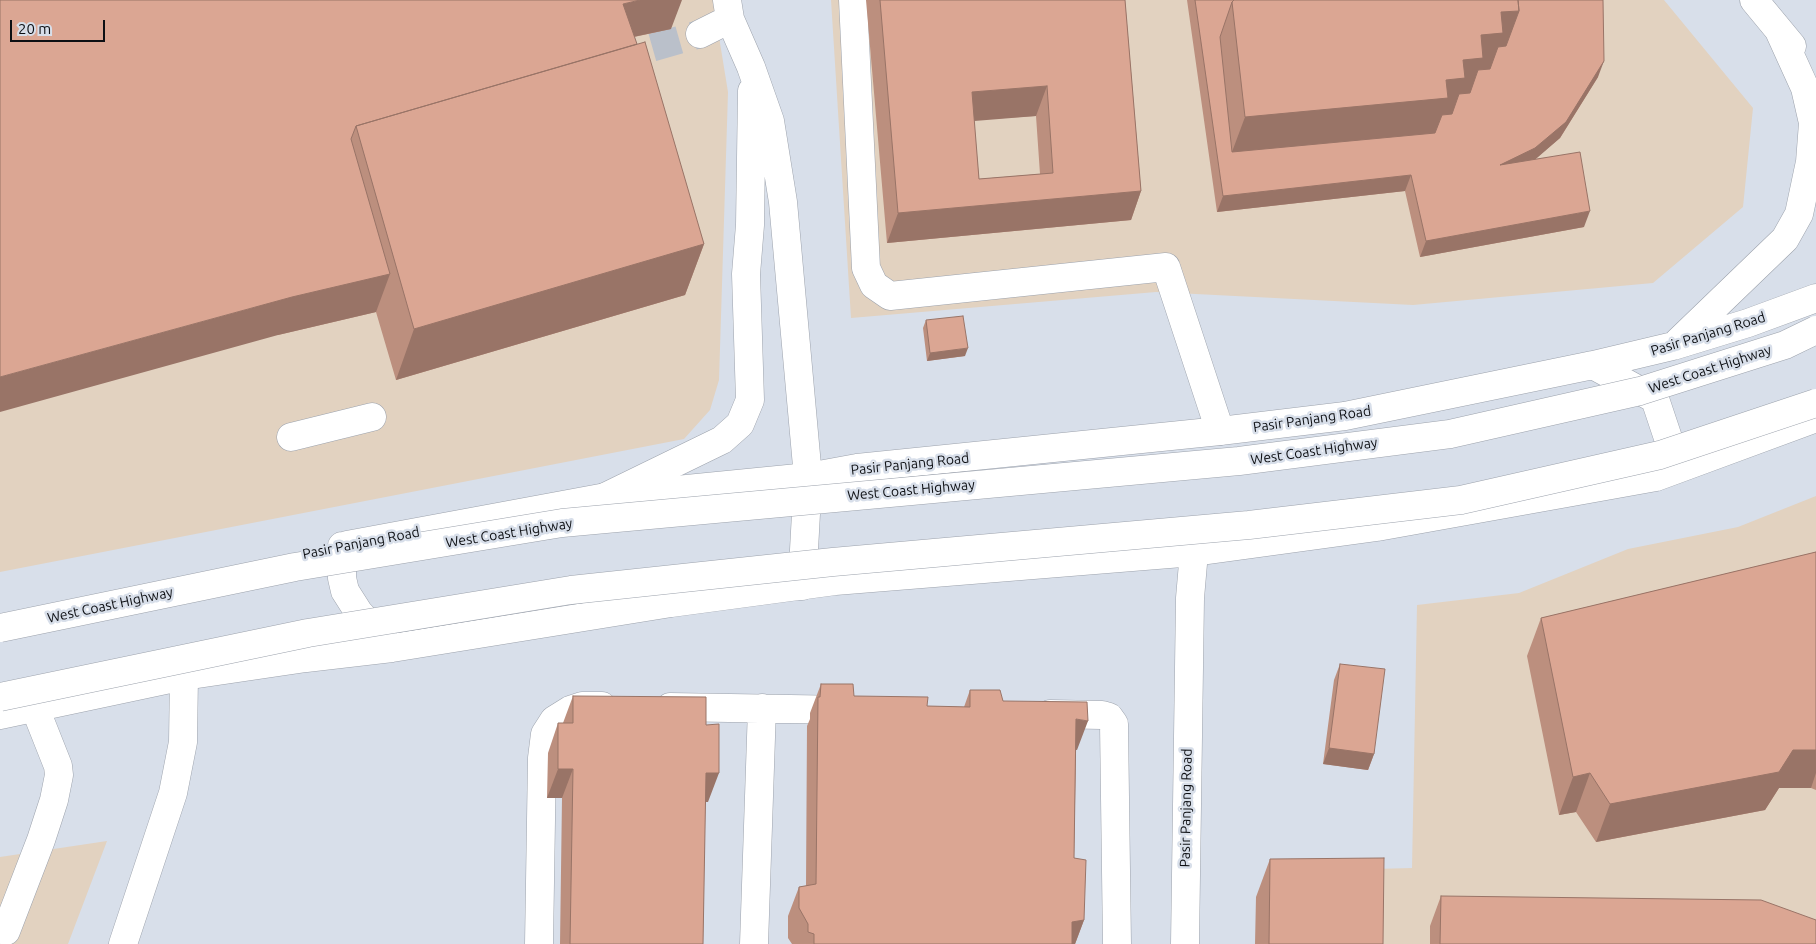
<!DOCTYPE html>
<style>
body{margin:0}
#map{position:relative;width:1816px;height:944px;overflow:hidden;background:#d8dfea;font-family:Ubuntu,sans-serif}
canvas{display:block}
.scale{position:absolute;left:10px;top:20px;width:95px;height:22px;box-sizing:border-box;border:2px solid #0d0f13;border-top:0;padding-left:6px;font-size:15px;line-height:18px;white-space:nowrap;color:#0d0f13;-webkit-text-stroke:4px #d8dfea;paint-order:stroke}
</style>
<div id="map">
<canvas width="1816" height="944"></canvas>
<div class="scale">20 m</div>
</div>
<script>
const g = document.querySelector('canvas').getContext('2d');
g.lineJoin = 'round';
function fillPath(path, color) {
  g.fillStyle = color;
  g.fill(path, 'evenodd');
}
function toPath(rows) {
  const path = new Path2D();
  for (const r of rows) {
    path.moveTo(r[0], r[1]);
    for (let i = 2; i < r.length; i += 2) path.lineTo(r[i], r[i + 1]);
  }
  return path;
}
function stroke(path, color, width, dash) {
  g.strokeStyle = color;
  g.lineWidth = width;
  g.lineCap = dash ? 'butt' : 'round';
  g.setLineDash(dash || []);
  g.stroke(path);
}
function write(font, color, halo, rows, align = 'center') {
  g.font = font + ' Ubuntu,sans-serif';
  g.lineWidth = 5;
  g.setLineDash([]);
  g.textBaseline = 'middle';
  g.strokeStyle = halo;
  g.fillStyle = color;
  for (const [text, x, y, turn = 0] of rows) {
    g.save();
    g.translate(x, y);
    g.rotate((+turn || 0) * Math.PI / 180);
    g.textAlign = isNaN(turn) ? turn : align;
    if (halo) g.strokeText(text, 0, 0);
    g.fillText(text, 0, 0);
    g.restore();
  }
}
fillPath(toPath([
 [0,0,713,0,728,92,719,380,710,410,684,439,0,572],
 [831,0,1664,0,1753,108,1743,207,1653,283,1413,305,1156,292,851,318],
 [1816,496,1816,944,1373,944,1374,869,1412,868,1417,605,1519,593,1628,549,1738,527],
 [107,841,68,944,0,944,0,857]
]), '#e2d2c0');
stroke(toPath([
 [612,59,700,34]
]), '#bac0ca', 28, [28, 14]);
const minor = toPath([
 [727,0,730,19,751,67,770,121,783,202,808,477,802,586],
 [853,0,866,268,874,285,890,296,1166,267,1220,431],
 [700,34,730,19],
 [291,437,372,417],
 [607,496,722,440,740,424,750,400,746,274,750,225,752,91],
 [670,707,849,710],
 [1050,714,1102,715,1109,717,1114,724,1117,944],
 [6,931,41,840,54,800,59,775,58,766,35,708],
 [123,944,173,793,183,742,184,676],
 [539,944,542,758,545,734,554,720,570,710,582,706,602,706],
 [754,944,762,708],
 [1185,944,1190,598,1194,552]
]);
const major = toPath([
 [1754,0,1792,46],
 [1678,342,1785,239,1799,214,1810,162,1813,123,1805,88,1780,33],
 [1593,365,1655,399,1678,468],
 [347,545,606,497,808,477,857,468,1220,431,1345,416,1593,365,1673,346,1748,323,1816,298],
 [342,546,342,578,345,591,359,613,382,637],
 [0,715,184,676,306,658,392,648,671,603,835,581,1194,552,1377,527,1656,477,1816,418]
]);
stroke(minor, '#9ca2ac', 29);
stroke(major, '#9ca2ac', 29);
stroke(minor, '#fff', 28);
stroke(major, '#fff', 28);
const highwayBridge = toPath([
 [0,628,295,567,562,523,1239,461,1450,434,1640,391,1785,345,1816,330],
 [0,697,308,633,571,590,833,562,1249,525,1461,500,1660,455,1816,403]
]);
stroke(highwayBridge, '#9ca2ac', 29, []);
stroke(highwayBridge, '#fff', 28);
fillPath(toPath([
 [0,0,671,29,634,37,704,244,685,295,396,380,376,312,278,335],
 [866,0,1125,0,1141,191,1131,220,887,243],
 [1036,116,1040,174,979,179,974,120],
 [1187,0,1603,0,1598,77,1560,138,1535,159,1584,227,1420,257,1405,191,1217,212],
 [926,320,965,356,927,361,923,328],
 [1816,552,1816,790,1811,788,1779,788,1765,810,1596,842,1576,812,1559,815,1527,656,1541,618],
 [1340,664,1374,754,1368,770,1323,764,1334,680],
 [821,684,854,696,927,706,964,707,970,690,1003,701,1077,750,1076,750,1074,858,1084,920,1075,944,792,944,788,938,788,916,799,887,806,886,807,726,810,719,810,713],
 [573,696,706,725,708,802,705,802,703,944,560,944,562,798,547,798,548,753,558,723,563,723],
 [1270,859,1383,944,1255,944,1256,897],
 [1441,896,1816,944,1430,944,1430,926]
]), '#bc8f7e');
fillPath(toPath([
 [640,0,682,0,671,29,609,42,623,4],
 [1519,11,1501,62,1484,85,1429,149,1226,168,1245,117,1446,80,1463,60,1481,35,1501,12],
 [1604,61,1598,77,1560,138,1530,164,1500,165],
 [1047,86,1036,116,962,122,972,92],
 [1411,175,1405,191,1217,212,1223,196],
 [1141,191,1131,220,887,243,898,213],
 [1590,211,1584,227,1420,257,1426,241],
 [704,244,685,295,396,380,414,329],
 [390,274,376,312,278,335,0,412,0,377,292,297],
 [968,348,965,356,927,361,930,353],
 [1076,719,1088,721,1077,750,1065,748],
 [1329,748,1374,754,1368,770,1323,764],
 [1793,750,1816,750,1816,773,1811,788,1779,788,1765,810,1596,842,1610,804],
 [558,769,573,769,562,798,547,798],
 [706,773,719,773,708,802,695,802],
 [1590,773,1576,812,1559,815,1573,777],
 [1084,920,1075,944,1064,944,1072,922]
]), '#997467');
const building = toPath([
 [0,0,640,0,623,4,637,44,356,126,351,139,390,274,292,297,0,377,0,0],
 [880,0,1125,0,1141,191,898,213,880,0],
 [1047,86,1053,173,979,179,972,92,1047,86],
 [1195,0,1234,0,1232,2,1220,37,1232,152,1435,133,1442,115,1452,114,1459,94,1470,93,1478,70,1490,69,1498,47,1506,46,1519,11,1518,0,1603,0,1604,61,1566,122,1535,148,1500,165,1580,152,1590,211,1426,241,1411,175,1223,196,1195,0],
 [1234,0,1518,0,1519,11,1501,12,1503,33,1481,35,1483,58,1463,60,1465,78,1446,80,1448,98,1245,117,1232,2,1234,0],
 [645,42,704,244,414,329,356,126,645,42],
 [963,316,968,348,930,353,926,320,963,316],
 [1816,552,1816,750,1793,750,1779,772,1610,804,1590,773,1573,777,1541,618,1816,552],
 [1340,664,1385,669,1374,754,1329,748,1340,664],
 [821,684,853,684,854,696,928,697,927,706,970,707,970,690,1000,690,1003,701,1087,702,1088,721,1076,719,1074,858,1086,860,1084,920,1072,922,1072,944,814,944,814,934,808,932,808,924,799,908,799,887,816,884,818,697,820,697,821,684],
 [573,696,706,697,706,725,719,724,719,773,706,773,703,944,570,944,573,769,558,769,558,723,573,723,573,696],
 [1384,858,1383,944,1269,944,1270,859,1384,858],
 [1441,896,1761,900,1816,920,1816,944,1440,944,1441,896]
]);
fillPath(building, '#dba693');
stroke(building, '#997467', 1);
write('14px', '#0d0f13', '#d8dfea', [
 ["Pasir Panjang Road",1708,334,-17],
 ["West Coast Highway",1710,369,-18],
 ["Pasir Panjang Road",1312,419,-8],
 ["West Coast Highway",1314,451,-8],
 ["Pasir Panjang Road",910,464,-6],
 ["West Coast Highway",911,490,-5],
 ["West Coast Highway",509,533,-9],
 ["Pasir Panjang Road",361,543,-11],
 ["West Coast Highway",110,605,-12],
 ["Pasir Panjang Road",1186,808,-89]
]);
</script>
